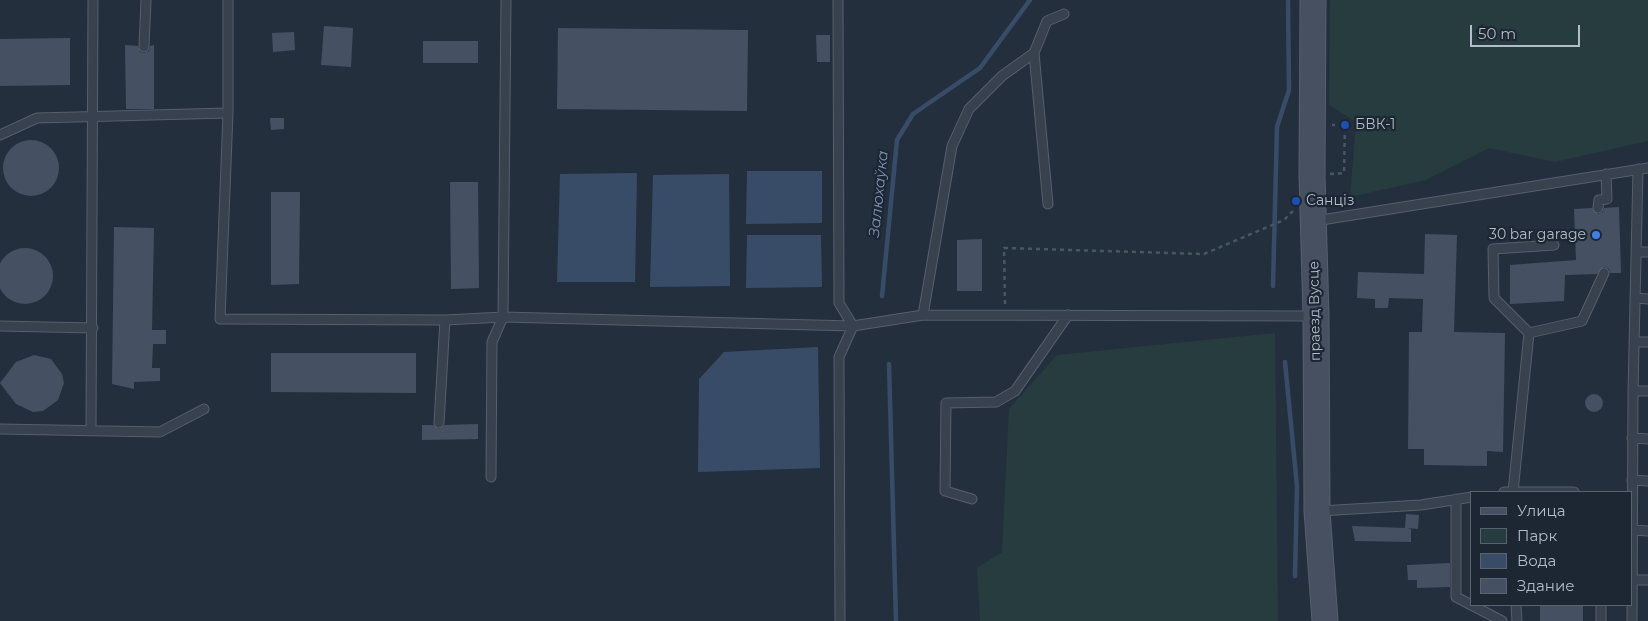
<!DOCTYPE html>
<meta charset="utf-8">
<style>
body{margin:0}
#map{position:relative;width:1648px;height:621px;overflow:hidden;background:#242f3e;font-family:Montserrat,sans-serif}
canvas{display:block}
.legend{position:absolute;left:1470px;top:491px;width:162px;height:115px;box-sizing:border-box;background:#1d2633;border:1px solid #59626f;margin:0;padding:6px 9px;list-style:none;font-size:15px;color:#b4bcc9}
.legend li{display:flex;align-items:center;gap:10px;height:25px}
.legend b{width:25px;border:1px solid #59626f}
.scale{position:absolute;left:1470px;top:25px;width:110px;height:22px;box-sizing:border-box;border:2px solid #b4bcc9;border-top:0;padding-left:6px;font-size:15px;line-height:18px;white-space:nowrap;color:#b4bcc9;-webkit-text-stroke:4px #1d2633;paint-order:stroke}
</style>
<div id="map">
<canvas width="1648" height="621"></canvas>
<ul class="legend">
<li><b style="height:6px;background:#465061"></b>Улица</li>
<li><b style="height:14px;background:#263c3f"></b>Парк</li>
<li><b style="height:14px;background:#394c67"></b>Вода</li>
<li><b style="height:14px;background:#455162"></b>Здание</li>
</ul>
<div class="scale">50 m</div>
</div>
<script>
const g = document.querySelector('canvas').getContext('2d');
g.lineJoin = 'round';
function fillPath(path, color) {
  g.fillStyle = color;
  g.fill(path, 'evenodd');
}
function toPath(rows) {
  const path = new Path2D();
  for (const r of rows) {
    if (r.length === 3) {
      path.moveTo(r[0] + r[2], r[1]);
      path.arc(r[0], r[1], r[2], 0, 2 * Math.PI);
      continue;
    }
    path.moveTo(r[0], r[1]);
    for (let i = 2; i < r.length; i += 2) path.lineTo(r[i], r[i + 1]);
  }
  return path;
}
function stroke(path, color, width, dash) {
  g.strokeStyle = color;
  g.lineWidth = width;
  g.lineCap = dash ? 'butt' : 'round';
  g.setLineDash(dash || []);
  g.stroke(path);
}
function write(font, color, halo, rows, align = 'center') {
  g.font = font + ' Montserrat,sans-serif';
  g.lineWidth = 4.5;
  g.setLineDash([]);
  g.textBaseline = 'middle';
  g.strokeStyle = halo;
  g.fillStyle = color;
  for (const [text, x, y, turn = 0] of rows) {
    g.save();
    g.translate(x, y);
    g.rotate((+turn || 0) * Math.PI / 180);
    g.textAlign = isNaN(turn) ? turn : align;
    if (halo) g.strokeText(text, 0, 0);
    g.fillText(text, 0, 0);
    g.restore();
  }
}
fillPath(toPath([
 [1330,0,1648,0,1648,141,1555,162,1489,148,1426,180,1350,197,1356,122,1329,105],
 [1275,333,1278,621,980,621,977,568,1002,552,1009,409,1057,355]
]), '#263c3f');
fillPath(toPath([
 [747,171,822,171,822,223,746,224],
 [637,173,635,282,557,282,560,174],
 [729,174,730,286,650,287,653,175],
 [747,235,821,235,822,287,746,288],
 [818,347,820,468,698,472,699,379,724,352]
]), '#394c67');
stroke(toPath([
 [1273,286,1277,127,1289,90,1288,0],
 [882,296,897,140,913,114,980,68,1030,0],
 [1285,362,1297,486,1295,576],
 [889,364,896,621]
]), '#394c67', 4.5);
fillPath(toPath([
 [324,26,353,28,351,67,321,65],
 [558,28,748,30,747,111,557,109],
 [294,32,295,50,273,52,272,33],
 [816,35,830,35,830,62,817,62],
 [70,38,70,85,0,86,0,39],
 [423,41,478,41,478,63,423,63],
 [125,45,138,46,140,52,144,53,149,51,150,46,154,45,154,109,126,109],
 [270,118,284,118,284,129,271,130],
 [31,168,28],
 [450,182,478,182,479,288,451,289],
 [271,192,300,192,299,284,271,285],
 [1619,207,1621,273,1610,273,1609,269,1604,267,1597,274,1565,275,1564,301,1510,304,1510,265,1576,260,1574,209,1592,208,1598,214,1603,212,1604,208],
 [114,227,154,228,152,330,166,330,166,344,153,344,152,368,160,368,160,381,134,382,134,389,112,384],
 [1425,234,1457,235,1454,332,1505,333,1503,452,1487,451,1487,466,1424,465,1424,449,1408,449,1409,332,1422,332,1423,299,1389,298,1388,308,1375,308,1375,299,1357,298,1358,272,1424,274],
 [982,239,982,291,957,291,957,240],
 [25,276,28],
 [271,353,416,353,416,393,271,392],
 [34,355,51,359,62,374,64,383,58,400,43,411,33,412,16,404,0,383,16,362],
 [1594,403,9],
 [478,424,478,439,422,440,422,425,433,425,439,429,445,425],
 [1406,514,1419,515,1418,529,1407,528,1411,529,1411,542,1355,541,1352,526,1405,528],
 [1450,563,1450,587,1417,588,1417,580,1408,580,1407,565],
 [1540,605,1583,605,1583,621,1540,621]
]), '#455162');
const lane = toPath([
 [228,0,228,113,220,319,445,320,503,317,853,326,923,315,1315,316],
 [838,0,839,303,853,326,839,357,840,621],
 [144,47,146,0],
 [0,135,37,118,228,113],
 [1048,204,1034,53,1047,21,1064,14],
 [1598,208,1599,200,1607,199,1606,174],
 [1315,221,1648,168],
 [1636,252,1648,252],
 [1635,298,1648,299],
 [923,315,952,146,969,109,1002,76,1034,53],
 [0,326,93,328],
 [1529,333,1582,321,1604,273],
 [1634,342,1648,342],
 [1633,391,1648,391],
 [439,423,445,320],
 [0,429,160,432,204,409],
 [91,431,93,0],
 [1632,438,1648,439],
 [491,477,492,342,503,317,506,0],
 [1632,480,1648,481],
 [1504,492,1574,492],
 [1513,492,1529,333,1494,298,1493,249,1554,245],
 [972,499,945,491,946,403,996,402,1015,391,1068,315],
 [1456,499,1456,597,1502,621],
 [1320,511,1421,505,1472,497],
 [1633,530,1648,531],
 [1632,580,1648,580],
 [1516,605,1517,621],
 [1601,621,1601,605],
 [1632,621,1633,391,1638,169]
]);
const secondary = toPath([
 [1313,0,1312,175,1316,316,1317,511,1325,621]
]);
stroke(lane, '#565f6c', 11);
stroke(secondary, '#565f6c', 27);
stroke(toPath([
 [1330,174,1344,173,1345,125,1332,125],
 [1005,304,1004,248,1204,254,1284,220,1293,211]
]), '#44595c', 2.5, [4, 4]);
stroke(lane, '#38414e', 9);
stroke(secondary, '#465061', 25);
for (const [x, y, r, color] of [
 [1345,125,5,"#1a4fb4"],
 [1296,201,5,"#1a4fb4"],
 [1596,235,5,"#3f7fe0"]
]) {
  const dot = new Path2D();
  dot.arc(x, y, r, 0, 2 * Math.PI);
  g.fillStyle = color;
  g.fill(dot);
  stroke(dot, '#1d2633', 2);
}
write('14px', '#b4bcc9', '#1d2633', [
 ["БВК-1",1355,125],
 ["Санціз",1306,201],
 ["30 bar garage",1586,235,"right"]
], 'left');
write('14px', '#b4bcc9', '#1d2633', [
 ["праезд Вусце",1315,311,-91]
]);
write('italic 15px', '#7c92b1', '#1d2633', [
 ["Залюхаўка",879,194,-84]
]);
</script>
